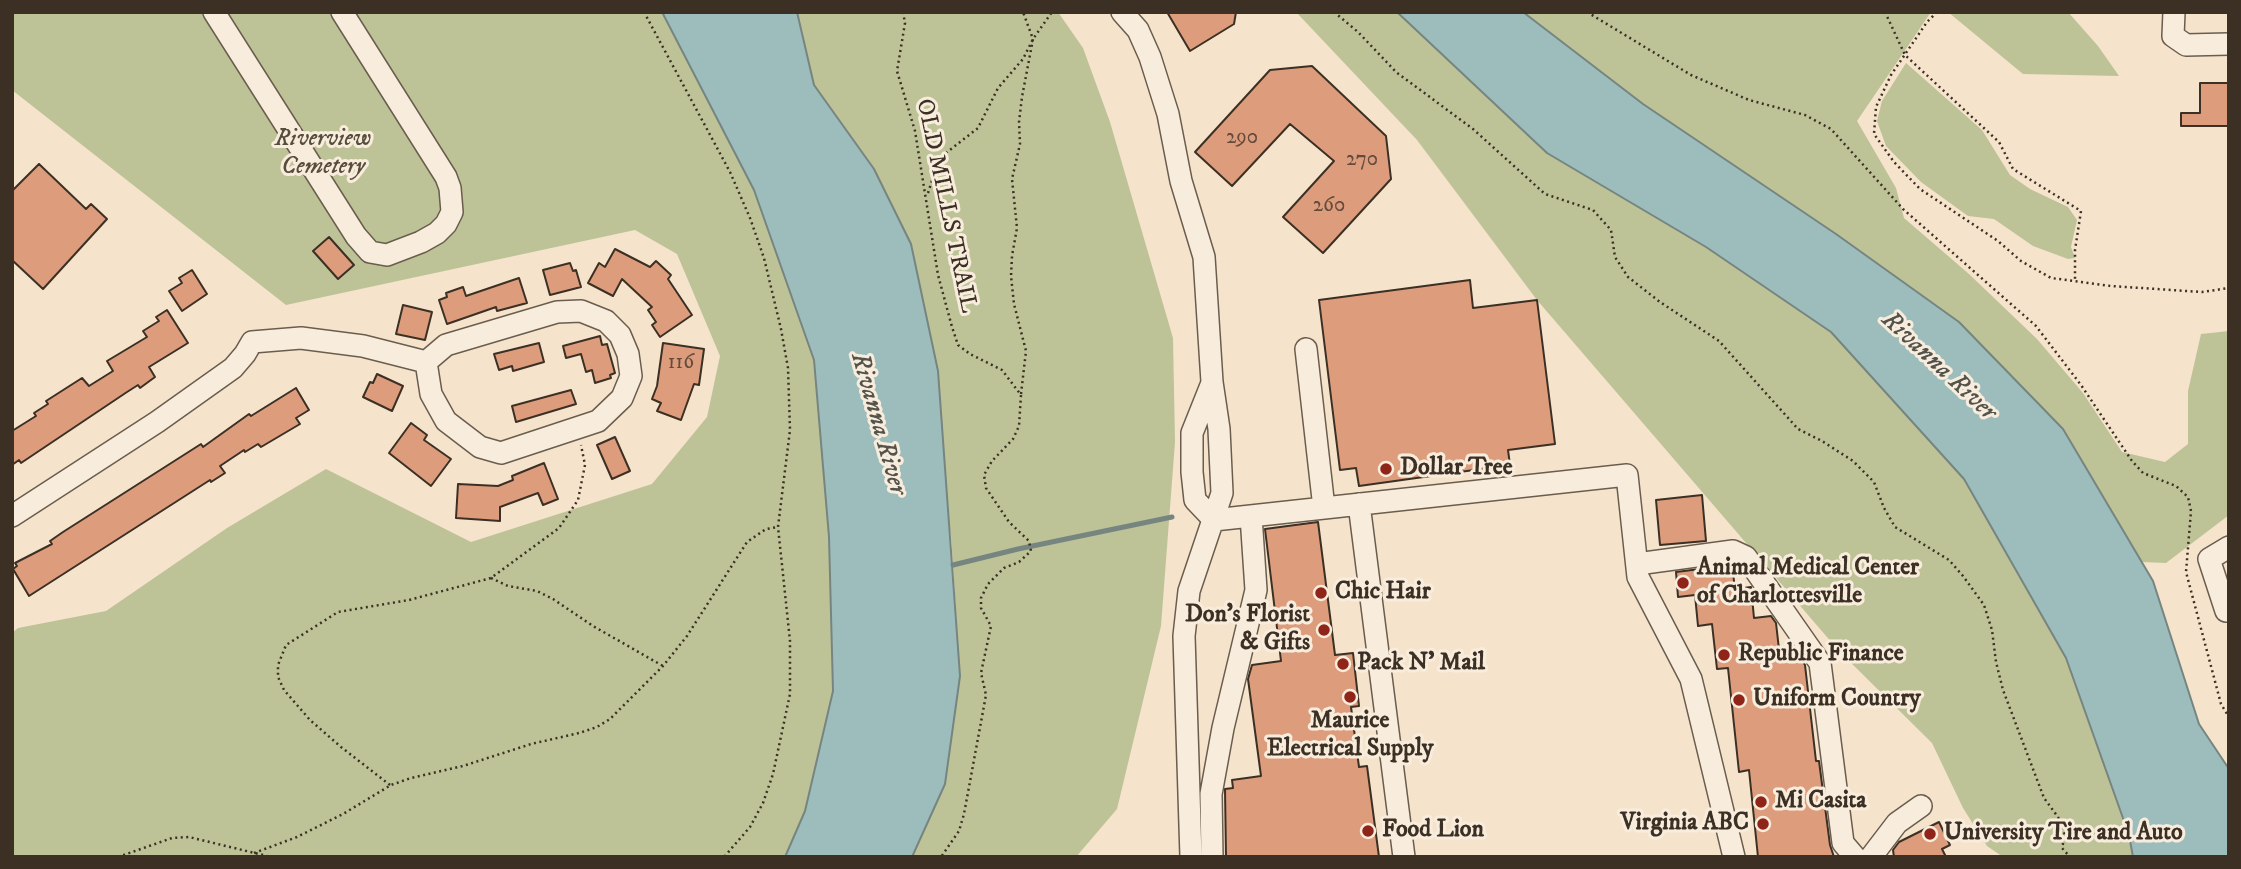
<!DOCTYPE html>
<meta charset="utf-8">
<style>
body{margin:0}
#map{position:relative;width:2241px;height:869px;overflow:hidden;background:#f5e3cb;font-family:"IM FELL DW Pica",serif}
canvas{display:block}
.frame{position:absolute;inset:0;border:14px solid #3c3025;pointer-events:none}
</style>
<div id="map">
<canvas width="2241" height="869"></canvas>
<div class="frame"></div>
</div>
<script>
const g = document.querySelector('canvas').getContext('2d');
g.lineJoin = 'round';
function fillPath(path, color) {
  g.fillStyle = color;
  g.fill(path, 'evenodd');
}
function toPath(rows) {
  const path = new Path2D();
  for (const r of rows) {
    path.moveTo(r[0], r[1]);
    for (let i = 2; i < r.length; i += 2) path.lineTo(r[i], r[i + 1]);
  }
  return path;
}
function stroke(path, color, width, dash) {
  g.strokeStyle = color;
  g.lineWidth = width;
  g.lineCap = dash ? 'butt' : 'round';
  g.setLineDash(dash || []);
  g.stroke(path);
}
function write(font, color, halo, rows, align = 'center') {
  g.font = font + ' "IM FELL DW Pica",serif';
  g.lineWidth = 6;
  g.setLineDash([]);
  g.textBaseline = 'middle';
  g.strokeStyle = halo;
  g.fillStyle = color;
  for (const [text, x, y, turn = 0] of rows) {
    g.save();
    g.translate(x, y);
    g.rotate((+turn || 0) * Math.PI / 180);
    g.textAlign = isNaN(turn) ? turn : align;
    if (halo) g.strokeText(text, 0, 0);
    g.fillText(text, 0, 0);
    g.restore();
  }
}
fillPath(toPath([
 [12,12,662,12,754,190,814,360,829,537,833,691,805,811,785,857,12,857,12,633,18,628,106,611,227,528,326,469,471,542,652,484,707,417,720,356,677,254,635,230,286,305,12,90],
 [797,12,1058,12,1083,48,1110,122,1173,338,1175,442,1161,626,1117,809,1076,857,912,857,945,784,960,676,951,535,874,169,814,85],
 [1296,12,1397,12,1547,153,1706,247,1831,331,1964,479,2066,658,2129,835,2133,857,2003,857,1987,846,1963,808,1932,743,1839,651,1537,300,1417,140],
 [1523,12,1931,12,1857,121,1896,188,1904,218,1969,274,2037,339,2083,393,2122,452,2165,462,2188,444,2188,391,2201,334,2229,331,2229,515,2166,563,2142,562,2063,429,1959,322,1836,234,1643,104],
 [1948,12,2068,12,2098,46,2119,76,2023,74],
 [1906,63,1982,130,2010,175,2030,189,2068,207,2077,220,2071,247,2075,258,2068,259,2033,246,1994,219,1968,216,1921,182,1886,146,1877,121,1882,101]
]), '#bdc397');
const water = toPath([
 [662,12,797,12,814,85,874,169,911,244,938,371,960,676,945,784,912,857,785,857,805,811,833,691,829,537,814,360,754,190,662,12],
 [1397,12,1523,12,1643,104,1836,234,1959,322,2063,429,2153,581,2199,724,2229,769,2229,857,2133,857,2129,835,2066,658,1964,479,1831,332,1706,247,1547,153,1397,12]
]);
fillPath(water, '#9dbdbd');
stroke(water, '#768580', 2);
stroke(toPath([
 [953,565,1018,549,1172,517]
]), '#768580', 5);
const building = toPath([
 [1167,12,1236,12,1234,24,1190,51,1167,12],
 [1312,66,1386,136,1391,179,1323,253,1283,217,1334,161,1290,124,1232,186,1195,152,1270,70,1312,66],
 [2200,83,2229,83,2229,126,2181,126,2181,113,2200,113,2200,83],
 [39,164,86,209,91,204,107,219,43,289,12,260,12,191,39,164],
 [329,237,354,265,338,279,313,251,329,237],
 [615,249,650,267,656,261,671,275,668,279,692,315,660,337,652,325,656,322,648,310,652,307,622,279,613,296,588,283,599,263,605,267,615,249],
 [570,263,573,271,576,270,581,287,550,295,543,270,570,263],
 [192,270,207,294,182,311,169,291,182,283,179,278,192,270],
 [519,278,527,303,497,311,496,307,447,324,439,300,447,297,446,293,463,287,466,296,519,278],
 [1470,280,1473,308,1537,300,1555,444,1508,450,1510,465,1359,486,1356,468,1340,470,1319,300,1470,280],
 [403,305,432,312,425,340,396,334,403,305],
 [167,310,188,343,149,367,155,377,140,388,138,385,127,392,21,463,19,460,12,465,12,431,36,416,34,413,48,404,46,401,82,378,89,386,113,371,107,361,147,337,143,331,159,321,156,317,167,310],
 [600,336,602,345,607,344,615,373,610,375,611,378,595,383,592,370,586,372,581,354,566,358,563,346,600,336],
 [539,343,544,362,513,371,512,366,499,370,494,354,539,343],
 [663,343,704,349,699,385,694,384,681,420,657,411,661,403,652,399,657,386,663,343],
 [377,374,403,386,392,411,363,397,370,382,373,383,377,374],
 [296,388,309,410,296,418,300,424,261,447,258,444,245,452,244,450,220,466,225,473,211,482,210,480,29,596,13,569,17,566,15,563,52,544,50,541,63,532,201,444,203,447,249,414,251,416,296,388],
 [571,390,576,404,516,422,512,406,571,390],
 [411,423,427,435,424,440,451,459,431,486,389,453,411,423],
 [615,437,630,471,612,479,597,445,615,437],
 [544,463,558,499,543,505,538,493,500,507,500,521,456,518,458,484,498,486,513,480,512,476,544,463],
 [1702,495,1706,541,1660,545,1656,500,1702,495],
 [1318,522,1335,655,1353,653,1359,706,1351,707,1359,767,1367,766,1379,857,1226,857,1225,789,1233,788,1232,780,1261,776,1248,679,1252,665,1281,661,1265,529,1318,522],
 [1732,565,1735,589,1751,587,1754,618,1771,616,1776,623,1780,658,1799,656,1805,665,1816,761,1819,761,1830,845,1834,857,1758,857,1749,770,1739,772,1728,668,1717,669,1712,624,1698,626,1695,595,1678,597,1676,572,1732,565],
 [1939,822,1950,845,1942,849,1946,857,1894,857,1893,850,1899,842,1939,822]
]);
fillPath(building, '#dd9d7d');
stroke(building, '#3c3025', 2);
const minor = toPath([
 [214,12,356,236,370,252,387,255,421,242,437,233,446,224,452,212,450,188,446,177,342,12],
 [1122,12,1138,30,1150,57,1168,114,1181,181,1204,257,1212,382,1219,429,1222,493,1189,591,1184,636,1191,857],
 [2174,12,2173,36,2186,45,2229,44],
 [1306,349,1324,508],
 [1212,383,1192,433,1192,472,1195,500,1214,520],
 [1359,504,1404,857],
 [12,516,157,422,233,368,245,354,252,342,301,338,363,346,426,362,431,394,446,421,480,447,501,453,598,421,622,398,631,376,628,354,620,335,606,321,581,311,557,312,446,345,426,362],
 [1214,520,1627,475,1638,577,1691,679,1734,857],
 [1637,564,1733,551,1746,557,1820,663,1843,843,1855,857],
 [2226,611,2209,559,2229,547],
 [1212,857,1211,794,1223,728,1256,590,1251,516],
 [1871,857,1897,823,1921,806]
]);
stroke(minor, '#6a5d4e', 24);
stroke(toPath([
 [644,12,730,172,750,218,764,258,781,329,788,368,790,430,778,527,790,641,790,694,773,774,763,803,750,827,724,857],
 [903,12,905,23,897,71,915,131,938,275,952,327,958,345,970,354,1002,370,1021,395,1019,426,1013,439,992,461,984,475,986,488,1009,522,1029,541,1031,551,1019,562,1004,568,988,584,981,598,981,608,991,626,981,673,986,695,964,814,959,831,941,857],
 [1334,12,1358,32,1396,72,1473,129,1545,194,1593,210,1611,230,1615,257,1628,277,1660,302,1719,341,1798,429,1822,441,1853,461,1874,482,1884,508,1895,527,1949,560,1963,576,1984,605,1992,630,1996,662,2003,690,2044,798,2058,817,2065,835,2062,848,2070,857],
 [1587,12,1691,75,1749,100,1805,115,1831,129,1903,209,2036,326,2081,385,2132,461,2143,473,2176,486,2188,497,2191,511,2186,572,2221,704,2229,717],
 [1885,12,1905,55,1999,142,2013,169,2081,211,2075,250,2075,282],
 [1937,12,1927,22,1891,75,1876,107,1874,134,1894,162,1920,189,1998,241,2021,261,2051,278,2111,286,2202,292,2229,288],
 [928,193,935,171,946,153,978,128,998,88,1023,59,1033,39,1052,12],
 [1021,394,1026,351,1014,304,1011,276,1012,256,1017,228,1012,179,1020,144,1019,122,1022,97,1033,39,1023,12],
 [491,578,508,586,537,591,553,599,593,626,663,666],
 [390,785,341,747,310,720,284,690,278,677,278,665,286,645,338,612,409,600,491,578,559,528,578,500,585,465,581,445],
 [254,853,297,837,343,814,391,785,411,778,463,766,531,744,579,733,597,727,610,719,663,666,687,636,747,542,766,529,778,527],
 [118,857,172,838,189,837,271,857]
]), '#3c3025', 2.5, [2, 3.5]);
stroke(minor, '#f8eddd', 21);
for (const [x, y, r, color] of [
 [1386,469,7,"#8f2418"],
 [1683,583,7,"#8f2418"],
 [1321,593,7,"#8f2418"],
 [1324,630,7,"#8f2418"],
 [1724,655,7,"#8f2418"],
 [1343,664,7,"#8f2418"],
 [1350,697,7,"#8f2418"],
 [1739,700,7,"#8f2418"],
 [1761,802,7,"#8f2418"],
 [1763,824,7,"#8f2418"],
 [1368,831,7,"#8f2418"],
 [1930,834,7,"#8f2418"]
]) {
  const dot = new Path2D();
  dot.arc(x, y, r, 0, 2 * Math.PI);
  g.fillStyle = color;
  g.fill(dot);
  stroke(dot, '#f8eddd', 2.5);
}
write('21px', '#644b3b', null, [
 ["290",1242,139],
 ["270",1362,161],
 ["260",1329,207],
 ["116",681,364]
]);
write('italic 24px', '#564d3c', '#f8eddd', [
 ["Riverview",323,140],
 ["Cemetery",323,168]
]);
write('24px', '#3c3025', '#f8eddd', [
 ["OLD MILLS TRAIL",945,206,78]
]);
write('bold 24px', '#3c3025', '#f8eddd', [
 ["Dollar Tree",1400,469],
 ["Animal Medical Center",1697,569],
 ["of Charlottesville",1697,597],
 ["Chic Hair",1335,593],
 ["Don's Florist",1310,616,"right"],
 ["& Gifts",1310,644,"right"],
 ["Republic Finance",1738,655],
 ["Pack N’ Mail",1357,664],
 ["Uniform Country",1753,700],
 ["Maurice",1350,722,"center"],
 ["Electrical Supply",1350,750,"center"],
 ["Mi Casita",1775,802],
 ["Virginia ABC",1749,824,"right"],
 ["Food Lion",1382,831],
 ["University Tire and Auto",1944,834]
], 'left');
write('italic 26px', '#54534b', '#f8eddd', [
 ["Rivanna River",1938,367,43],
 ["Rivanna River",877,424,74]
]);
</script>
